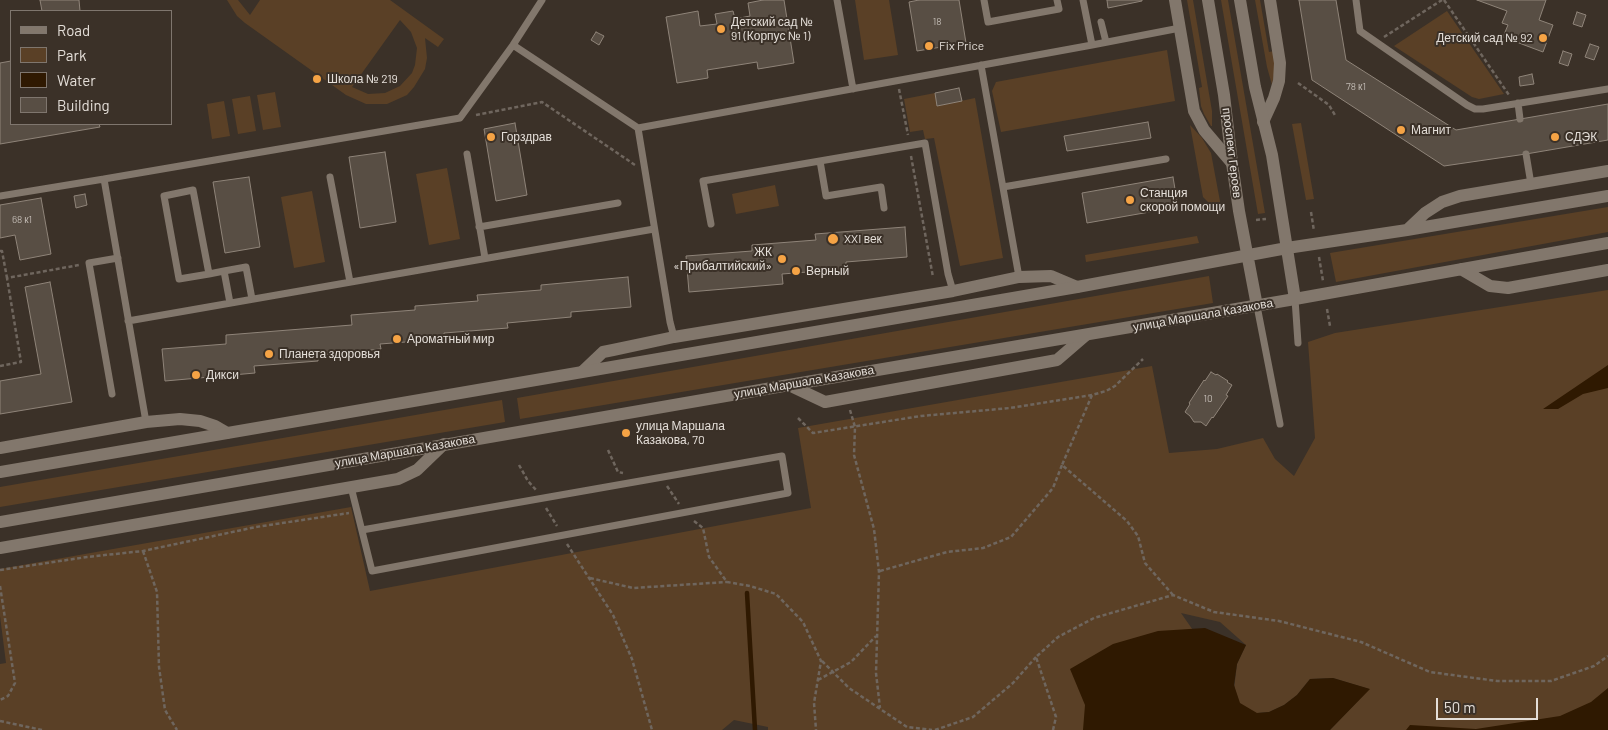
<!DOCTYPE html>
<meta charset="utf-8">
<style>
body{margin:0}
#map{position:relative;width:1608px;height:730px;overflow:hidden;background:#3b3128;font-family:Barlow,sans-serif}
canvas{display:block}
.legend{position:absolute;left:10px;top:10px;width:162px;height:115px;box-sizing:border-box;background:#3b3128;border:1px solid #7f766e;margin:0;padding:6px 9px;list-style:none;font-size:15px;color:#e4ded8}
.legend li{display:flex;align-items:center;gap:10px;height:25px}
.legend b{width:25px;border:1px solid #7f766e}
.scale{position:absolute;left:1436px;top:698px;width:102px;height:22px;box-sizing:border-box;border:2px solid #e4ded8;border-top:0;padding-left:6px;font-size:15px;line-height:18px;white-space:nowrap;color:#e4ded8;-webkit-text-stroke:4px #3b3128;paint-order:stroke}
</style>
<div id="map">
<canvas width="1608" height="730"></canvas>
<ul class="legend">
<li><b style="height:6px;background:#82776c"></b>Road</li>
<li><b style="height:14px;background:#5a4026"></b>Park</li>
<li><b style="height:14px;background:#2f1901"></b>Water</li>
<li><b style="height:14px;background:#584e44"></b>Building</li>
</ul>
<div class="scale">50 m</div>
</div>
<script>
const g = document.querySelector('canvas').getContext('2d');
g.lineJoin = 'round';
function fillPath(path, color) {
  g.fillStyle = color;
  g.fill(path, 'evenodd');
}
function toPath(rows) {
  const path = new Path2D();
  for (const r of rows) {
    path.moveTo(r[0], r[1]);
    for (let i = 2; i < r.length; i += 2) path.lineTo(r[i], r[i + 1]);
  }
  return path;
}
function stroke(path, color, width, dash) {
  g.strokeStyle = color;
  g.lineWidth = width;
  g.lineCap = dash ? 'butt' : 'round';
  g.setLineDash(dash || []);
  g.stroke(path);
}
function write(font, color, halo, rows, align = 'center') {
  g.font = font + ' Barlow,sans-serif';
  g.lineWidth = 4;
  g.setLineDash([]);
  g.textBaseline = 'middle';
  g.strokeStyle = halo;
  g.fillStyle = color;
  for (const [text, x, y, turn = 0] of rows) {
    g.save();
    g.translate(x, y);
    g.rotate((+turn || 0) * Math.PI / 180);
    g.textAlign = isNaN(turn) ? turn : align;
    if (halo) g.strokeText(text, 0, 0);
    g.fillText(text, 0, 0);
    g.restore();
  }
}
fillPath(toPath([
 [227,0,238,0,250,15,260,0,390,0,444,39,438,47,425,38,427,58,425,69,414,87,407,95,387,104,366,104,346,95,245,23,237,16],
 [400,20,411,32,417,48,415,65,412,73,400,86,385,93,368,94,352,87],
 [855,0,889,0,898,55,864,60],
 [1187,0,1193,0,1212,111,1212,126,1211,126,1204,114,1201,106,1199,88,1202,87],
 [1221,0,1228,0,1265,213,1258,214],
 [1255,0,1260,0,1269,52,1274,51,1276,64,1272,85,1267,67],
 [1447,11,1504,94,1479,99,1472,97,1394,46],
 [1167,50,1175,101,1001,132,992,91,996,82],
 [275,92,281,127,263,130,257,95],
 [935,93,937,106,975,98,1003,258,960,266,934,138,925,139,923,130,910,132,904,99],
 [250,96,256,131,238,134,232,99],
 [224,101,230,136,212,139,207,104],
 [1301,123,1314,199,1306,200,1292,124],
 [1190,125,1202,138,1211,153,1222,212,1219,213,1203,197],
 [447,168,460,239,429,245,416,174],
 [775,185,779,206,736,214,732,194],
 [312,191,325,262,294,268,281,197],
 [1608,207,1608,232,1336,282,1330,253],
 [1197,236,1199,243,1086,262,1085,255],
 [1209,276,1213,303,520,419,517,398],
 [1608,290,1608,730,1330,730,1369,689,1333,678,1310,679,1297,695,1284,705,1269,712,1257,713,1265,730,768,730,768,727,734,720,722,730,0,730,0,664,6,663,0,616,0,569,351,507,370,591,811,508,798,428,1152,366,1169,453,1217,449,1263,438,1275,459,1294,476,1315,438,1308,342,1335,333],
 [1181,613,1220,622,1246,645,1237,664,1234,689],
 [502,400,505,422,0,507,0,487]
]), '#5a4026');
fillPath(toPath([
 [1608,365,1608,388,1583,394,1558,409,1543,409],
 [1205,628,1246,645,1237,664,1234,685,1240,703,1257,713,1269,712,1284,705,1297,695,1310,679,1333,678,1370,689,1330,730,1083,730,1085,705,1070,669,1113,644,1158,631],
 [1608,688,1608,730,1406,730,1410,725,1476,729,1560,716,1591,702]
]), '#2f1901');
stroke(toPath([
 [747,593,755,730]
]), '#2f1901', 4.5);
const building = toPath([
 [40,0,79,0,80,11,42,11,40,0],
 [763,0,784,0,794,63,758,69,757,62,707,70,708,78,677,83,666,17,698,11,700,26,717,24,715,14,733,11,735,19,750,16,748,3,763,0],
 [919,0,959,0,966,43,917,51,909,2,919,0],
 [1107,0,1142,0,1142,1,1108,8,1107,0],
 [1299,0,1336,0,1346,60,1456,130,1608,104,1608,140,1526,154,1444,166,1312,80,1299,0],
 [1477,0,1546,0,1539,20,1553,25,1543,52,1503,37,1508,25,1502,23,1507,11,1477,0],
 [1577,12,1586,15,1582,27,1573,24,1577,12],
 [596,32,604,36,599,45,591,40,596,32],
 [1590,44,1599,47,1594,60,1585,57,1590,44],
 [1563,51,1572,54,1568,66,1559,63,1563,51],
 [11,61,11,124,99,124,100,127,0,144,0,63,11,61],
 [1532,74,1534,84,1520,86,1519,77,1532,74],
 [959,88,962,101,937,106,935,93,959,88],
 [1148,122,1151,138,1067,151,1064,136,1148,122],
 [515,123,527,195,496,201,484,129,515,123],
 [385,152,396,222,360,228,349,157,385,152],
 [249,177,260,247,225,253,213,182,249,177],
 [1173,177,1178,207,1087,223,1082,193,1173,177],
 [85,194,87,205,76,208,74,196,85,194],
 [41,198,51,254,20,260,15,235,0,238,0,205,41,198],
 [905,227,907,257,846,262,846,269,782,274,783,284,689,292,686,256,752,251,752,245,816,240,815,234,905,227],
 [628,277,631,307,571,312,571,317,507,323,508,328,444,333,444,339,380,344,381,349,318,355,318,361,254,366,255,373,165,381,162,349,226,344,226,335,352,325,351,315,415,310,415,306,478,301,477,295,541,290,541,285,628,277],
 [50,282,72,402,0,414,0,381,41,374,25,287,50,282],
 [1211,372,1216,375,1217,374,1228,381,1227,382,1232,385,1226,395,1228,396,1213,418,1212,417,1206,426,1201,422,1194,422,1190,416,1185,412,1190,404,1189,403,1204,380,1205,381,1211,372]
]);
fillPath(building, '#584e44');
stroke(building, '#8f8479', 1);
stroke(toPath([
 [1444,0,1509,95],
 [1384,37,1442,0],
 [1298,83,1329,105,1336,117],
 [899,89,908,135],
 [476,115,542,102,635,165],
 [911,156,933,277],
 [1311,212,1314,231],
 [1256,220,1266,219],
 [0,251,2,251,7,278],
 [1319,257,1323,281],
 [1327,309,1330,326],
 [0,366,21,362,7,278,79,265],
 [1092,395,1062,465,1127,521,1138,536,1145,563,1173,595],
 [850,410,855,427,854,455,874,529,879,572,876,673,880,708],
 [798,418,813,433,921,416,1010,408,1092,395,1106,391,1115,386,1143,359],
 [608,450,618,472,623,473],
 [519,465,528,481,536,490],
 [667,486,679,504],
 [546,508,557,526],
 [694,521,703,528,709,557,727,582,750,586,776,594,803,622,821,661,814,703,816,730],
 [567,544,613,615,632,659,652,730],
 [143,551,157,592,159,667,165,710,177,730],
 [0,570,87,557,143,551,256,527,349,513],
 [880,571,947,552,983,548,1011,537,1053,488,1062,465],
 [590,578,633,588,727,582],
 [0,586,15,683,8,696,0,700],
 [822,661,849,688,907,727,932,730],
 [818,680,851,662,876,636],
 [0,721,42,730],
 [935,730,973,717,1013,683,1036,657],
 [1053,730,1056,717,1036,657,1058,637,1094,618,1173,595,1214,612,1279,621,1361,642,1430,672,1497,681,1551,681,1594,666,1608,656]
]), '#6f665e', 2.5, [4, 2.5]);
stroke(toPath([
 [837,0,853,89],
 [984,0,988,22,1059,9,1057,0],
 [1083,0,1092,45,1180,28],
 [1356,0,1360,31,1467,105,1475,109,1483,109,1608,89],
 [1101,22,1106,42],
 [513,45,638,128,670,322,674,337],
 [981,65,1019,277],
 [1518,103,1520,119],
 [638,128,1092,45],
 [467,154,485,258],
 [1526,154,1531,184],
 [820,161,826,196,881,187,884,208],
 [330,177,350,282],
 [104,179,460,118,513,45,542,0],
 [1003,187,1166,159],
 [0,196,104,179,146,422],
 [711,224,703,181,925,143,948,274,953,291],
 [479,227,618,203],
 [224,271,246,267,252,299],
 [209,274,193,190,164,196,179,279,209,274,224,271,230,303],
 [1295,299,1298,343],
 [1257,306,1280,424],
 [128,321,654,229],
 [112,394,89,263,118,258],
 [351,487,372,571,788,493,782,456,362,530]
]), '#82776c', 7);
stroke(toPath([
 [1175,0,1194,111,1204,130,1232,163],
 [1263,122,1274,98,1279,81,1280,63,1270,0],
 [1407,230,1425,213,1442,202,1460,196,1608,171],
 [1287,248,1407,230,1608,196],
 [1461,269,1490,286,1508,288,1608,270],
 [1295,299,1608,243],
 [583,371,603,352,613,350,674,337,953,291,1019,277,1051,276,1077,287],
 [789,385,825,402,1057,360,1086,335],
 [0,448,146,422,180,419,200,421,215,426,227,433],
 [0,548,398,479,417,470,444,444]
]), '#82776c', 12);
stroke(toPath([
 [1208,0,1224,95,1232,163,1239,211,1257,306],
 [0,472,1077,287,1287,248],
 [0,522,789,385,1295,299,1272,155,1255,87,1240,0]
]), '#82776c', 12);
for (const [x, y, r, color] of [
 [721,29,5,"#f5a345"],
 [1543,38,5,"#f5a345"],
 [929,46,5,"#f5a345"],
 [317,79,5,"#f5a345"],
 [1401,130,5,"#f5a345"],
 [491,137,5,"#f5a345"],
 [1555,137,5,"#f5a345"],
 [1130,200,5,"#f5a345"],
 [833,239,6,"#f5a345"],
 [782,259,5,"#f5a345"],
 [796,271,5,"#f5a345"],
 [397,339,5,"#f5a345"],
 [269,354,5,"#f5a345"],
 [196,375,5,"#f5a345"],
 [626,433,5,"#f5a345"]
]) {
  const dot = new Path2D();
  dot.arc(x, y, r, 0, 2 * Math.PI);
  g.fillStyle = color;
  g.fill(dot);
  stroke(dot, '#3b3128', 2);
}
write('10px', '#c1bab3', null, [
 ["18",937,22],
 ["78 к1",1356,87],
 ["68 к1",22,220],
 ["10",1208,399]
]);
write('12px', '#e4ded8', '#3b3128', [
 ["Детский сад №",731,22],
 ["91 (Корпус № 1)",731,36],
 ["Детский сад № 92",1533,38,"right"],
 ["Fix Price",939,46],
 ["Школа № 219",327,79],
 ["Магнит",1411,130],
 ["Горздрав",501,137],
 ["СДЭК",1565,137],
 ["Станция",1140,193],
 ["скорой помощи",1140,207],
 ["XXI век",844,239],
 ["ЖК",772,252,"right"],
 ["«Прибалтийский»",772,266,"right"],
 ["Верный",806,271],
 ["Ароматный мир",407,339],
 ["Планета здоровья",279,354],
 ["Дикси",206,375],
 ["улица Маршала",636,426],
 ["Казакова, 70",636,440]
], 'left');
write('12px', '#e4ded8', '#3b3128', [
 ["проспект Героев",1232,153,83],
 ["улица Маршала Казакова",1203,315,-10],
 ["улица Маршала Казакова",804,382,-10],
 ["улица Маршала Казакова",405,451,-10]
]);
</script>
